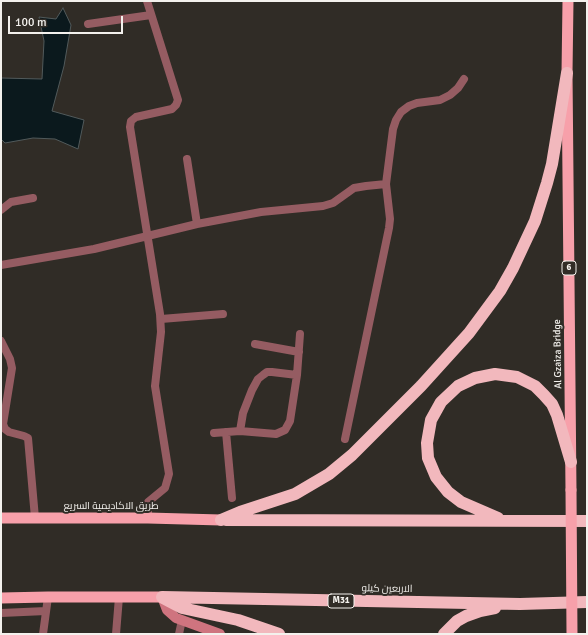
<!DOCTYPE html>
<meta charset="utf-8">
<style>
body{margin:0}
#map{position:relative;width:588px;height:635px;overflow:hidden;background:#302c26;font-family:Signika,sans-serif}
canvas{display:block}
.frame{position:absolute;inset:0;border:2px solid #f3f1ed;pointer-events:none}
.scale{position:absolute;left:8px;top:16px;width:115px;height:18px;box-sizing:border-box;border:2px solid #f3f1ed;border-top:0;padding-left:5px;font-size:12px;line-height:14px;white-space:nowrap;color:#f3f1ed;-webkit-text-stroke:3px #302c26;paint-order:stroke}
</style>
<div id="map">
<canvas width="588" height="635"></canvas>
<div class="frame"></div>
<div class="scale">100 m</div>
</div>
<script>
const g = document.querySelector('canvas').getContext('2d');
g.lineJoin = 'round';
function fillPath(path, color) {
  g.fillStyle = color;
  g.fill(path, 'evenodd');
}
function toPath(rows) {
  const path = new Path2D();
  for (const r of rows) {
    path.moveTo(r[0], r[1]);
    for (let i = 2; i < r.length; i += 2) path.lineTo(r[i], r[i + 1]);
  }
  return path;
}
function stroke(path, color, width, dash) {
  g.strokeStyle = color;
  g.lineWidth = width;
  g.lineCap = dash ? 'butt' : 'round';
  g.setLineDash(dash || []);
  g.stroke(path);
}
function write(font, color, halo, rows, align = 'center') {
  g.font = font + ' Signika,Cairo,sans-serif';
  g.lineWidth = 4;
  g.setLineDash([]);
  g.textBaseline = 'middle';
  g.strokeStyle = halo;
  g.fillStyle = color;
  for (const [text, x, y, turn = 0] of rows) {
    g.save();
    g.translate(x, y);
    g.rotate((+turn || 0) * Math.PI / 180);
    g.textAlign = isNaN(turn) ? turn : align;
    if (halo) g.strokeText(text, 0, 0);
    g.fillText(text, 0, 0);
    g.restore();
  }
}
const water = toPath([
 [63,8,71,25,64,66,52,111,84,120,78,149,55,139,33,138,5,143,1,139,1,78,42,79,44,41,39,17,56,19,63,8]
]);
fillPath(water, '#0b191d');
stroke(water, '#515a5b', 1);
stroke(toPath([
 [147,1,178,100,176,105,172,109,136,117,131,121,130,127,160,314,161,332,155,386,169,474,165,488,148,502,148,518],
 [88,24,151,15],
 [187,159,197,224],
 [1,210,11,202,33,198],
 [1,265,94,249,197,224,261,212,323,206,333,203,354,188,366,186,386,184],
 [161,319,223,314],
 [1,341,10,359,12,368,3,424,5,429,9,432,24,436,28,438,35,518],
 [255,344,299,352],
 [240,431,243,413,252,390,258,379,263,375,267,372,272,372,297,375],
 [226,432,232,498],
 [214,433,240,431,276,434,285,430,290,421,297,375,300,334],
 [345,439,389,228,390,219,386,184,393,129,396,120,401,112,409,106,417,103,440,100,450,95,458,88,464,79],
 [1,613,46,611],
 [43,634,48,597],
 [116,634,119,597],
 [179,634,182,620]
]), '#955c62', 8);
stroke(toPath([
 [162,597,167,610,176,618,220,634]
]), '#cf747f', 10);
stroke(toPath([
 [568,1,567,73,571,490],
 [1,518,148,518,221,520],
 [1,598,48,597,162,597]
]), '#f7a0aa', 11);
stroke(toPath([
 [498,518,461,502,448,492,436,477,428,458,427,443,431,420,441,402,458,386,475,378,495,374,517,377,535,386,544,395,552,404,557,415,571,462],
 [221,520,240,512,295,494,329,474,352,455,421,386,469,333,500,291,513,268,535,221,547,183,552,164,567,73],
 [226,520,587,521],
 [162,597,520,604,587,602],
 [163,598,182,608,238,620,279,634],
 [444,634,457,621,466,616,480,611,495,608]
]), '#f2b8bd', 12);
stroke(toPath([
 [571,490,572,634]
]), '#f7a0aa', 11);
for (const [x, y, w] of [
 [569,268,14],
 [341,601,26]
]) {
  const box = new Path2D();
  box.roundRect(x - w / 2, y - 7, w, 14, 3);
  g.fillStyle = '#302c26';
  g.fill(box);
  stroke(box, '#f3f1ed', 1);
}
write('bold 9px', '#f3f1ed', null, [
 ["6",569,268],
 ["M31",341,601]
]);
write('10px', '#f3f1ed', '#302c26', [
 ["Al Gzaiza Bridge",558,354,-91],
 ["طريق الاكاديمية السريع",111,506],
 ["الاربعين كيلو",387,589,1]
]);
</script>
